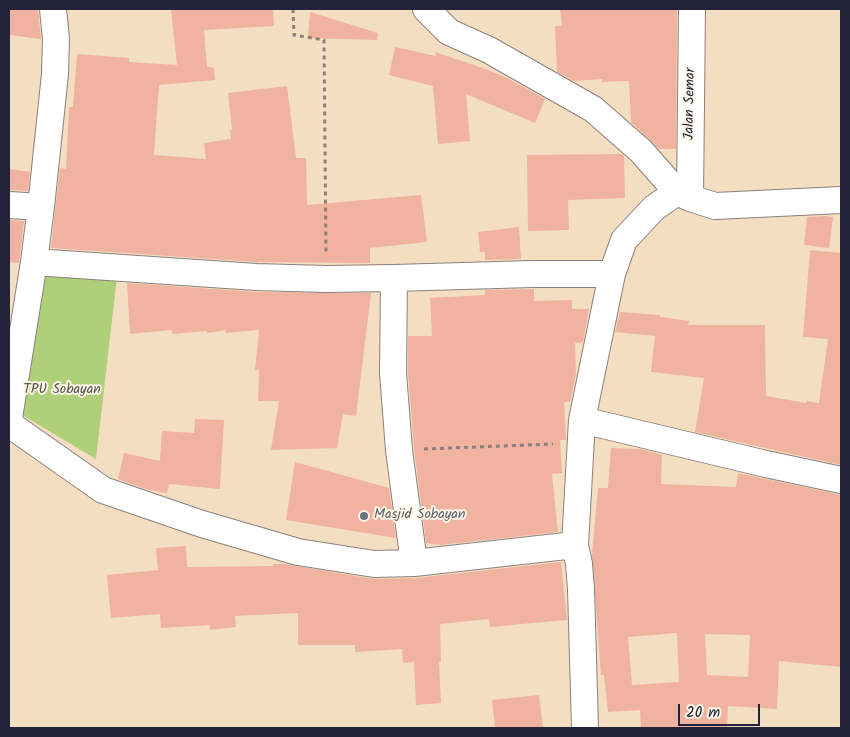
<!DOCTYPE html>
<style>
body{margin:0}
#map{position:relative;width:850px;height:737px;overflow:hidden;background:#f4dec2;font-family:Kalam,sans-serif}
canvas{display:block}
.frame{position:absolute;inset:0;border:10px solid #22223b;pointer-events:none}
.scale{position:absolute;left:678px;top:704px;width:82px;height:22px;box-sizing:border-box;border:2px solid #22223b;border-top:0;padding-left:6px;font-size:15px;line-height:18px;white-space:nowrap;color:#22223b;-webkit-text-stroke:4px #fcf5e5;paint-order:stroke}
</style>
<div id="map">
<canvas width="850" height="737"></canvas>
<div class="frame"></div>
<div class="scale">20 m</div>
</div>
<script>
const g = document.querySelector('canvas').getContext('2d');
g.lineJoin = 'round';
function fillPath(path, color) {
  g.fillStyle = color;
  g.fill(path, 'evenodd');
}
function toPath(rows) {
  const path = new Path2D();
  for (const r of rows) {
    path.moveTo(r[0], r[1]);
    for (let i = 2; i < r.length; i += 2) path.lineTo(r[i], r[i + 1]);
  }
  return path;
}
function stroke(path, color, width, dash) {
  g.strokeStyle = color;
  g.lineWidth = width;
  g.lineCap = dash ? 'butt' : 'round';
  g.setLineDash(dash || []);
  g.stroke(path);
}
function write(font, color, halo, rows, align = 'center') {
  g.font = font + ' Kalam,sans-serif';
  g.lineWidth = 4;
  g.setLineDash([]);
  g.textBaseline = 'middle';
  g.strokeStyle = halo;
  g.fillStyle = color;
  for (const [text, x, y, turn = 0] of rows) {
    g.save();
    g.translate(x, y);
    g.rotate((+turn || 0) * Math.PI / 180);
    g.textAlign = isNaN(turn) ? turn : align;
    if (halo) g.strokeText(text, 0, 0);
    g.fillText(text, 0, 0);
    g.restore();
  }
}
fillPath(toPath([
 [118,268,96,459,17,412,40,269]
]), '#afd078');
fillPath(toPath([
 [9,9,38,9,41,39,9,35],
 [171,9,273,9,274,26,204,30,207,67,214,68,215,80,159,85,154,155,206,159,204,143,231,139,230,130,232,130,228,93,287,86,296,158,306,158,307,205,421,195,427,242,370,248,370,263,257,262,51,248,60,168,66,169,69,107,73,107,77,54,129,58,129,62,177,65],
 [560,9,677,9,676,149,659,149,631,122,629,81,602,82,602,79,574,81,557,72,555,26,562,26],
 [310,12,378,33,377,40,308,38],
 [395,47,436,56,435,52,486,69,509,79,545,99,535,123,466,94,470,141,438,144,433,86,389,75],
 [622,154,624,156,625,198,568,200,569,230,528,231,527,155],
 [9,169,30,172,28,191,9,190],
 [826,216,833,217,829,248,804,245,807,217],
 [9,220,24,221,19,263,9,262],
 [519,227,521,259,485,260,485,252,480,252,478,232],
 [810,250,841,253,841,465,695,432,704,378,651,372,655,336,615,332,620,312,660,315,660,317,689,321,688,325,765,325,766,396,806,403,807,401,819,403,828,339,803,337],
 [127,283,256,292,371,293,356,416,343,414,337,448,271,450,279,401,258,401,259,370,255,370,259,330,226,333,226,330,207,333,207,331,172,334,172,330,130,334],
 [534,289,534,301,572,300,572,309,589,309,583,342,575,343,576,374,570,402,564,402,566,440,560,440,562,473,552,474,558,532,441,545,426,543,414,448,408,372,408,336,432,336,430,298,485,295,485,290],
 [195,419,224,420,220,489,169,484,167,493,146,489,118,479,124,453,160,461,162,431,194,433],
 [611,448,640,449,662,455,661,484,736,487,738,473,841,495,841,667,779,661,777,709,728,706,727,728,641,728,640,710,608,712,604,675,601,675,592,555,598,488,608,488],
 [677,633,679,682,632,685,628,637],
 [705,634,750,635,748,677,707,675],
 [295,462,389,488,396,538,286,520],
 [186,546,187,567,273,566,273,564,284,564,374,579,416,578,561,562,567,620,490,627,489,619,440,624,441,662,439,662,441,703,416,705,414,662,403,663,402,649,355,652,355,645,298,645,298,613,235,616,236,627,210,630,210,625,161,628,160,614,111,618,107,575,158,570,156,548],
 [539,695,543,728,495,728,492,700]
]), '#efb39f');
const street = toPath([
 [53,9,56,39,55,74,41,207,34,262,256,277,326,279,394,278,532,274,612,274],
 [426,9,449,32,489,50,593,109,641,151,677,192],
 [690,198,692,9],
 [9,205,41,207],
 [394,278,393,373,399,450,414,563],
 [9,418,34,262],
 [582,420,766,464,841,480],
 [9,424,103,490,202,524,298,552,374,564,414,563,575,545],
 [585,728,581,589,579,564,575,545,582,420,612,274,624,240,654,208,677,192,690,198,715,206,841,200]
]);
stroke(street, '#8b807e', 28);
stroke(toPath([
 [293,9,294,35,324,40,326,253],
 [424,449,553,444]
]), '#8b807e', 3, [4, 4]);
stroke(street, '#fff', 26);
for (const [x, y, r, color] of [
 [364,516,5,"#6b7280"]
]) {
  const dot = new Path2D();
  dot.arc(x, y, r, 0, 2 * Math.PI);
  g.fillStyle = color;
  g.fill(dot);
  stroke(dot, '#fcf5e5', 2);
}
write('14px', '#22223b', '#fcf5e5', [
 ["Jalan Semar",691,104,-89]
]);
write('14px', '#4c564d', '#fcf5e5', [
 ["TPU Sobayan",62,391]
]);
write('14px', '#5b616d', '#fcf5e5', [
 ["Masjid Sobayan",374,516]
], 'left');
</script>
